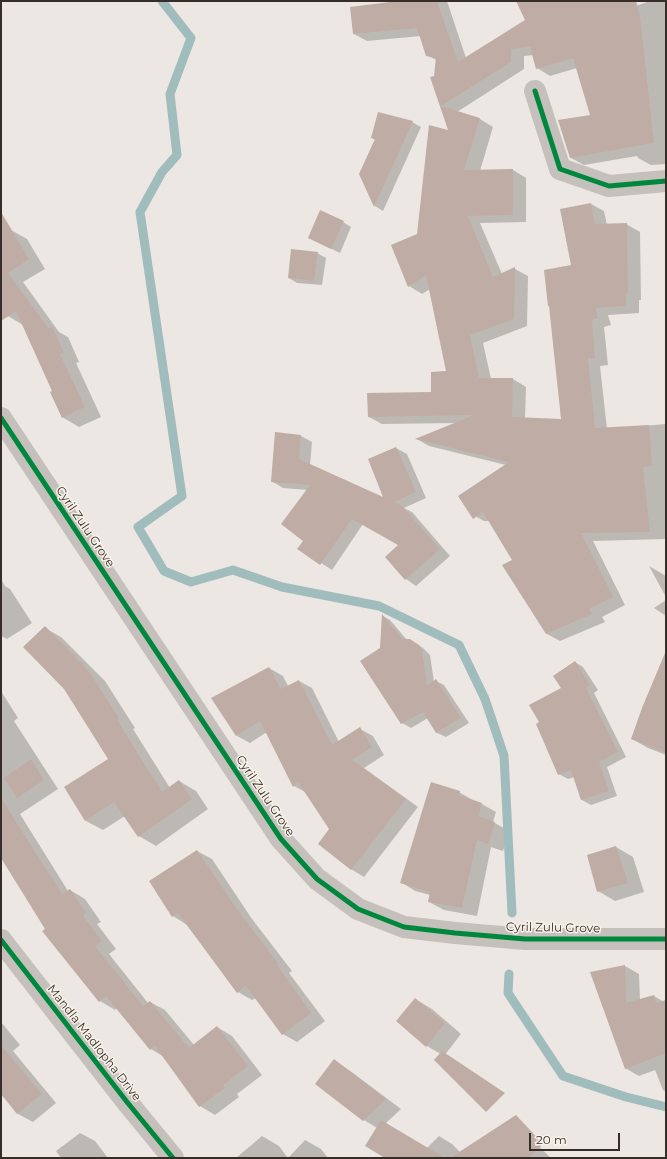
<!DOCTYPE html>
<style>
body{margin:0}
#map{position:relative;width:667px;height:1159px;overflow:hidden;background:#ece7e2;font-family:Montserrat,sans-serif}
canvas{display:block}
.frame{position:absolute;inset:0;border:2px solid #362d29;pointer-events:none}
.scale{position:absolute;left:529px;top:1133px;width:91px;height:18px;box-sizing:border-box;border:2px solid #362d29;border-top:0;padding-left:5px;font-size:12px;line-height:14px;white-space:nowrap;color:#362d29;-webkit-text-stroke:3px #f8f2ea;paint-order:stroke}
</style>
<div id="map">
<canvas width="667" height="1159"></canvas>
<div class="frame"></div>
<div class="scale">20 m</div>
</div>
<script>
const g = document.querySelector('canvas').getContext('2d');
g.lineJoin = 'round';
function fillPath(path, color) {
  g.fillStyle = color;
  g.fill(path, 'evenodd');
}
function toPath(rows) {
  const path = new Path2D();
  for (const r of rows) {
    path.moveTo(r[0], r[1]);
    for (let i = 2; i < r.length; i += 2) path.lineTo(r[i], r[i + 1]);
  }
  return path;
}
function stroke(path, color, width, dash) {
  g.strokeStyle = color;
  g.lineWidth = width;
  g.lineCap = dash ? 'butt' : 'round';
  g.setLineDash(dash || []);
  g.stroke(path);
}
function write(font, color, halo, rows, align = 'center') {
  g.font = font + ' Montserrat,sans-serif';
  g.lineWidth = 3;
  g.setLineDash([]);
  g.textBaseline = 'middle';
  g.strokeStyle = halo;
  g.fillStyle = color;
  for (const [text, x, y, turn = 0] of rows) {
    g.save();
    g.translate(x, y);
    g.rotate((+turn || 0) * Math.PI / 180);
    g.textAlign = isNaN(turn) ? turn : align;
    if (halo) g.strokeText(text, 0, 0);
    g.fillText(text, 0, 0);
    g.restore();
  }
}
fillPath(toPath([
 [407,1,447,1,466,58,526,20,518,1,558,1,627,9,650,1,666,1,666,164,651,165,638,158,637,156,584,165,571,158,591,116,577,68,550,76,537,68,534,55,524,56,524,69,457,112,480,119,493,127,480,171,513,170,526,178,526,222,480,223,502,274,515,269,528,276,527,326,483,343,491,379,513,379,526,387,525,419,563,420,573,265,591,204,604,211,607,225,626,224,640,232,641,300,639,300,639,313,608,315,611,325,604,327,608,365,600,366,607,429,666,424,666,539,593,541,625,605,602,617,605,622,560,641,547,634,513,560,490,521,484,521,471,514,506,465,429,446,417,439,457,423,382,424,369,417,432,393,447,372,430,289,422,294,409,286,450,131,432,78,435,77,436,60,427,55,421,36,367,41,354,34],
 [412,122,421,127,383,211,375,206,360,174,376,140,372,138],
 [343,222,351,227,340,253,309,238],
 [11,230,27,239,45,269,23,282,59,332,68,337,79,362,76,363,101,417,79,427,62,417,54,392,23,325,8,316,1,307,1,236],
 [317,253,326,258,322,285,297,283,289,278],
 [276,433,301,436,312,442,310,465,385,499,396,448,407,454,426,498,404,508,412,512,450,556,416,586,406,579,386,557,400,545,363,524,332,570,299,549,304,541,308,490,283,488,273,482],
 [649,566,666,576,666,597],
 [1,579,5,586,10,589,32,623,7,639,1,636],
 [666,600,666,616,654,608],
 [383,616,390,620,407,640,410,640,423,648,430,655,434,682,436,681,444,685,469,723,446,737,437,733,428,718,411,728,402,723,362,661,381,649],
 [45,628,61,637,105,681,135,728,133,729,170,788,179,781,196,791,208,809,156,846,139,836,125,816,103,830,86,821,66,787,109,760],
 [666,654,666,755,648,748,632,739],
 [575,662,583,667,598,690,594,693,626,757,607,767,617,796,591,805,582,800,575,777,568,779,559,774,540,723,562,689],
 [269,668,283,676,288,686,299,681,312,688,339,742,360,729,373,736,384,755,364,768,418,807,364,877,351,869,331,829,307,793,294,786,267,732,250,743,237,736],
 [1,691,18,718,14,721,58,789,20,814,68,891,70,890,85,899,101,922,97,924,116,949,109,954,148,1003,150,1002,165,1010,194,1045,217,1027,232,1036,262,1075,237,1094,239,1097,215,1115,200,1106,164,1057,151,1049,117,1008,115,1010,100,1001,46,929,1,856],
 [459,792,474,801,482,804,496,812,493,822,509,831,503,851,491,847,477,916,444,910,429,902,430,895,415,891,401,882],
 [616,847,633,857,644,892,615,901,598,891],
 [197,851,212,859,252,919,292,971,289,973,325,1021,297,1042,283,1034,256,998,252,1000,238,992,187,925,173,916],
 [625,966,639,974,640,1000,654,996,664,1002,666,1001,666,1092,663,1090,655,1070,639,1076,625,1068],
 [415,999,432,1009,461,1034,444,1056,427,1046,397,1021],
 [1,1022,20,1045,13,1051,56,1103,33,1122,18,1114,1,1093],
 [334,1061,349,1070,401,1109,385,1124,427,1148,439,1136,452,1144,460,1152,521,1129,551,1158,387,1158,377,1128,364,1120,316,1084],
 [80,1133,95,1141,108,1158,61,1158,56,1151],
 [262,1136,279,1146,288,1158,236,1158],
 [305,1140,321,1149,328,1158,288,1158]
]), '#0003');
stroke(toPath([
 [162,1,191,38,170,94,177,155,162,172,140,212,182,496,138,527,164,571,191,582,233,570,282,587,379,606,459,645,485,699,504,756,512,913],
 [509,974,508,993,563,1076,626,1097,666,1107]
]), '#a0bcbc', 9);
fillPath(toPath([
 [398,1,437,1,458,62,525,20,516,1,636,1,640,16,654,143,570,158,558,120,590,115,573,58,536,69,530,47,511,49,511,62,441,106,480,118,464,170,513,169,513,215,468,216,493,277,515,267,514,319,470,335,479,378,513,378,512,417,561,419,549,306,548,306,544,270,571,265,560,209,591,203,595,224,627,223,628,293,626,293,626,306,596,308,598,318,592,320,595,358,588,358,595,428,649,425,652,466,643,467,650,532,581,533,613,597,589,609,592,614,546,634,502,565,512,560,483,512,473,519,458,496,509,462,415,439,474,415,368,417,367,393,431,392,431,372,446,371,426,275,408,287,391,245,417,234,429,125,448,130,430,77,434,76,436,58,426,56,417,28,353,34,350,7],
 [378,112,413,121,374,207,359,174,375,139,371,138],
 [320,210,344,221,331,249,308,238],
 [1,212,29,259,8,273,48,328,52,327,64,352,60,354,85,407,62,418,50,392,52,391,16,311,1,321],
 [291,249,318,252,314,281,288,278],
 [275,432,301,435,299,459,383,497,368,459,396,447,416,492,394,502,401,505,440,549,405,580,385,557,398,545,352,519,320,565,297,549,303,541,281,524,310,485,271,482],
 [382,614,402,639,410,639,419,645,422,650,427,686,436,679,461,718,436,733,423,712,401,724,360,661,380,648],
 [45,626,88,670,119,718,117,720,162,792,179,780,192,799,138,837,114,802,85,821,64,787,108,759,64,689,23,647],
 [665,653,666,653,666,753,631,739,642,708],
 [575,661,590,685,586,688,618,752,599,762,609,791,581,800,571,770,558,775,536,724,539,722,529,705,561,688,553,676],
 [269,667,281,689,299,680,332,745,360,727,372,747,352,760,406,799,351,870,318,844,329,829,298,782,293,787,260,721,236,736,211,698],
 [31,759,44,780,17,798,4,778],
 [431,782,460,791,459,795,482,803,478,816,495,822,488,844,477,840,462,908,428,902,430,892,400,883],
 [1,798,62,894,70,889,86,913,83,916,102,941,95,946,143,1006,150,1001,189,1048,217,1026,248,1066,223,1085,225,1088,199,1107,155,1046,150,1050,106,996,99,1002,42,931,45,929,1,858],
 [616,846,628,883,597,892,587,855],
 [197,850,237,909,278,963,276,964,311,1013,282,1035,246,986,237,993,178,913,172,917,149,881],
 [625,965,626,1003,654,995,656,1003,666,1000,666,1053,625,1069,590,972],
 [415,998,445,1023,426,1047,396,1021],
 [1,1045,42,1094,17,1114,1,1094],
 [442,1051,505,1093,486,1112,434,1060],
 [334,1059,386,1099,363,1121,315,1084],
 [516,1115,543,1144,529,1158,450,1158],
 [381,1120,445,1158,385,1158,365,1146]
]), '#beaca5');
stroke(toPath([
 [535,91,560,169,609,186,666,181],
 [1,418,281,839,317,879,358,909,404,927,455,933,525,939,666,939],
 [1,940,127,1102,173,1158]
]), '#c5c0bb', 22);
stroke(toPath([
 [535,91,560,169,609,186,666,181],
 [1,418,281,839,317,879,358,909,404,927,455,933,525,939,666,939],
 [1,940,127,1102,173,1158]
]), '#00873e', 5);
write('12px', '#362d29', '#f8f2ea', [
 ["Cyril Zulu Grove",85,527,56],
 ["Cyril Zulu Grove",265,796,56],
 ["Cyril Zulu Grove",553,928,1],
 ["Mandla Madlopha Drive",94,1043,52]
]);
</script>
